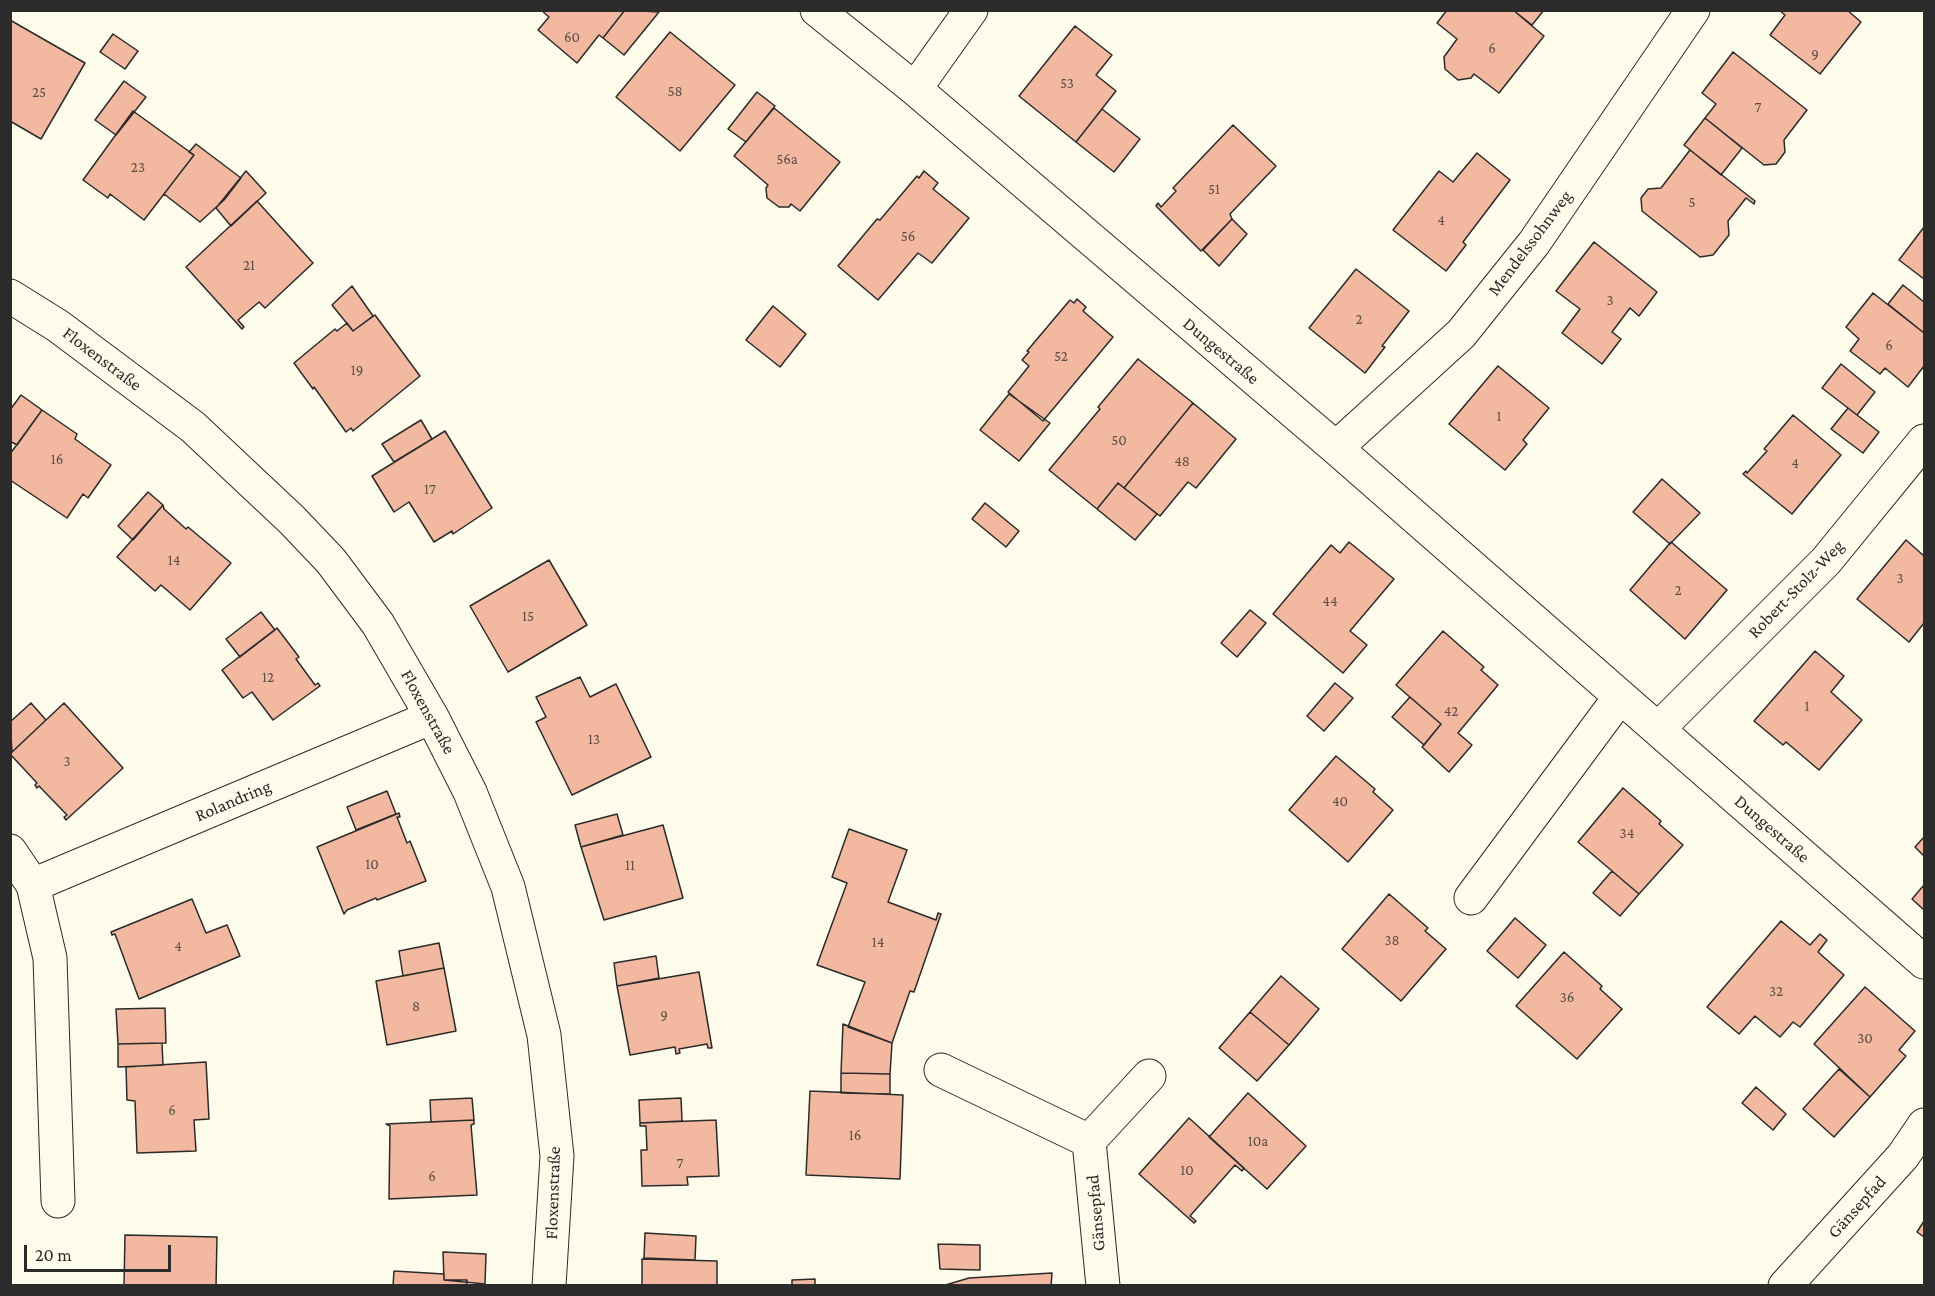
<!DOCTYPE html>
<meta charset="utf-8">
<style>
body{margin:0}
#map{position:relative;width:1935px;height:1296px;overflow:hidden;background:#fdfbea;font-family:"Crimson Pro",serif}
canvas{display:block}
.frame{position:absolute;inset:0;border:12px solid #2b2b2b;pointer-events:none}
.scale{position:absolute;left:24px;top:1245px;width:147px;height:27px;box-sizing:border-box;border:3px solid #2b2b2b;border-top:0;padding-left:8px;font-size:18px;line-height:21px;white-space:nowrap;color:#2b2b2b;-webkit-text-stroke:4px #fdfbea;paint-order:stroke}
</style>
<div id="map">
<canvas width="1935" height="1296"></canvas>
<div class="frame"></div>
<div class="scale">20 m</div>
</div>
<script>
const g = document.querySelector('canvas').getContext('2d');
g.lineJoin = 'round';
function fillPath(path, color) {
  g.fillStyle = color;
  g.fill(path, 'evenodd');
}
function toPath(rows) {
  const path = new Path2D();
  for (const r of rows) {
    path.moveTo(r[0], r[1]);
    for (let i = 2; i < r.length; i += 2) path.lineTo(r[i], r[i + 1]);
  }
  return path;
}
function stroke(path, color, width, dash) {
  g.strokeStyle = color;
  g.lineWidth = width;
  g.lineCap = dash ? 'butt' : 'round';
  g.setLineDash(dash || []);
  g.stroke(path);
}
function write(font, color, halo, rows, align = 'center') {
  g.font = font + ' "Crimson Pro",serif';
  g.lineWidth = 4.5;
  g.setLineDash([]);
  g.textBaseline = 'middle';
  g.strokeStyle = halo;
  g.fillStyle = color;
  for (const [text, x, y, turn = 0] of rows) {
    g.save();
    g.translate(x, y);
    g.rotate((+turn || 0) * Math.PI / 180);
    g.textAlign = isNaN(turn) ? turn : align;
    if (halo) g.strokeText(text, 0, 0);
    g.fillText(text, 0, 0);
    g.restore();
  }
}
const building = toPath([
 [541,10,625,10,603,38,599,35,577,63,538,30,549,17,541,10],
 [625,10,659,12,624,55,603,38,625,10],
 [1447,10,1513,10,1544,36,1499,93,1474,74,1471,78,1458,80,1445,69,1444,57,1457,39,1437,23,1447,10],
 [1513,10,1544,10,1532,25,1513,10],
 [1779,10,1847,10,1861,22,1820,74,1770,35,1785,15,1779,10],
 [10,20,85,63,41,139,10,121,10,20],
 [1075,26,1112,55,1096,75,1116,91,1076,142,1019,96,1075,26],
 [670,32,735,85,680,151,616,97,670,32],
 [113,34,138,51,125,69,100,52,113,34],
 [1733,52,1807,110,1784,140,1785,152,1776,164,1764,165,1705,118,1716,104,1702,93,1733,52],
 [124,81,146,97,116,135,95,120,124,81],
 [757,92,775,106,746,142,728,129,757,92],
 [774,108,840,162,800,211,791,204,789,207,779,207,767,198,766,188,768,185,734,156,774,108],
 [1102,109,1140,139,1114,172,1076,142,1102,109],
 [133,111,194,155,144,220,110,194,108,198,83,180,133,111],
 [1705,118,1742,148,1721,175,1684,145,1705,118],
 [1233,125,1276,166,1230,214,1232,219,1201,251,1156,206,1158,203,1161,207,1176,191,1173,188,1233,125],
 [196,144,241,178,224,200,200,222,164,194,194,155,189,152,196,144],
 [1690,150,1755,201,1754,204,1746,198,1728,221,1729,235,1713,255,1700,257,1642,211,1641,198,1648,189,1661,188,1690,150],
 [1477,153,1510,180,1463,242,1466,245,1446,271,1393,230,1439,171,1453,182,1477,153],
 [246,171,266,193,231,226,216,208,246,171],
 [924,171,938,183,933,189,969,218,932,263,918,253,878,300,838,266,877,219,880,220,917,176,919,178,924,171],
 [257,201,313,263,265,308,259,302,238,320,244,327,242,329,186,267,257,201],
 [1232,219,1247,234,1219,266,1203,250,1232,219],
 [1924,227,1924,279,1899,260,1924,227],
 [1594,242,1657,292,1639,316,1630,308,1612,332,1621,339,1602,364,1562,333,1580,309,1556,291,1594,242],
 [1356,269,1409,311,1382,346,1385,347,1365,373,1309,328,1356,269],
 [1903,285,1924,302,1924,333,1888,304,1903,285],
 [352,286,373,316,353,331,332,305,352,286],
 [1873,293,1924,333,1924,366,1908,387,1885,368,1880,374,1850,351,1859,339,1846,327,1873,293],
 [1077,299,1086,307,1083,311,1113,337,1043,421,1008,392,1029,366,1022,360,1029,352,1027,351,1070,300,1074,303,1077,299],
 [773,306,806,334,780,367,746,340,773,306],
 [375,315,420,376,353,431,351,428,346,432,314,387,313,389,294,363,335,329,337,331,347,323,353,331,375,315],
 [1138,359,1193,403,1124,488,1118,483,1097,509,1049,470,1100,409,1098,407,1138,359],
 [1841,364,1875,392,1857,415,1822,388,1841,364],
 [1498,366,1549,408,1523,440,1527,444,1505,470,1449,424,1498,366],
 [1009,394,1050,423,1019,461,980,430,1009,394],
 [21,395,42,410,17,445,10,441,10,410,21,395],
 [1193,403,1236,439,1196,488,1188,482,1160,516,1124,488,1193,403],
 [1848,408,1879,432,1863,453,1831,429,1848,408],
 [42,410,77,434,75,439,111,465,88,498,83,494,67,518,10,480,10,454,42,410],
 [1793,415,1841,455,1792,514,1743,474,1746,471,1747,473,1767,451,1764,449,1793,415],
 [421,420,432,439,394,462,382,444,421,420],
 [445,431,492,508,453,534,452,531,434,542,409,502,394,512,372,476,445,431],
 [1662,479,1700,513,1670,544,1633,512,1662,479],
 [1118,483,1157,514,1135,540,1097,509,1118,483],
 [148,492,163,505,133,540,118,526,148,492],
 [985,503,1019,531,1006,547,972,519,985,503],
 [163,505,164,509,186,529,188,527,231,563,190,610,161,585,155,591,117,557,163,505],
 [1906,540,1924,556,1924,623,1909,642,1857,599,1906,540],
 [1349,542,1394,579,1350,631,1367,645,1343,673,1273,614,1331,545,1340,553,1349,542],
 [1671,542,1727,590,1685,639,1630,590,1671,542],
 [549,560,587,625,508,672,470,606,549,560],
 [1250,610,1266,623,1237,657,1221,643,1250,610],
 [261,612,275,630,240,657,226,639,261,612],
 [277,628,299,657,296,659,315,685,318,683,320,686,273,720,252,692,243,698,222,670,277,628],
 [1443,631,1484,667,1481,670,1498,685,1458,733,1472,745,1449,772,1422,747,1441,724,1396,685,1443,631],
 [1815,651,1844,676,1831,692,1862,720,1819,770,1786,742,1783,745,1754,721,1815,651],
 [580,677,590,697,616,684,651,757,572,795,536,722,546,717,536,697,580,677],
 [1335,683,1353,698,1324,731,1307,716,1335,683],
 [1410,697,1441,724,1424,745,1392,717,1410,697],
 [31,703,46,720,12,752,10,722,31,703],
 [64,703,123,768,66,820,64,817,67,815,39,786,37,788,35,785,37,783,10,754,64,703],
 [1336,756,1375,789,1373,792,1393,810,1348,862,1289,810,1336,756],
 [1623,788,1661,821,1659,824,1683,845,1639,894,1578,842,1623,788],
 [387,791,396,814,356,830,347,807,387,791],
 [399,813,400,817,397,817,407,843,410,841,426,881,377,900,376,898,347,910,344,914,317,847,399,813],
 [617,814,623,835,581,847,575,825,617,814],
 [663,825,683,898,604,920,581,847,663,825],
 [849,829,907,850,888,902,936,920,938,913,941,914,914,992,910,991,892,1043,848,1027,865,982,817,965,847,883,832,877,849,829],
 [1924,837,1924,856,1915,847,1924,837],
 [1612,871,1639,894,1620,916,1593,893,1612,871],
 [1924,885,1924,910,1912,899,1924,885],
 [1389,894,1428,928,1425,931,1446,949,1401,1001,1342,949,1389,894],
 [192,899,206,933,227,925,240,956,139,999,115,934,112,935,111,932,192,899],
 [1515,918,1546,945,1518,978,1487,951,1515,918],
 [1781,921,1810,945,1820,934,1827,940,1818,952,1844,975,1800,1027,1793,1022,1780,1037,1755,1016,1739,1034,1707,1007,1781,921],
 [439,943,444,968,403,976,399,951,439,943],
 [1564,952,1602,986,1600,989,1622,1009,1577,1059,1516,1006,1564,952],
 [656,956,659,978,617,986,614,963,656,956],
 [444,968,456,1031,387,1045,376,981,444,968],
 [699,972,712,1048,708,1048,707,1044,679,1049,680,1053,676,1054,675,1047,630,1055,617,986,699,972],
 [1281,976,1319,1009,1289,1045,1250,1012,1281,976],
 [1865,987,1915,1031,1899,1050,1906,1056,1870,1097,1814,1044,1865,987],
 [165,1008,166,1043,118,1044,116,1009,165,1008],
 [1250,1012,1289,1045,1257,1081,1219,1048,1250,1012],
 [843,1024,892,1043,890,1074,841,1073,843,1024],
 [162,1043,163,1065,118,1067,118,1044,162,1043],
 [206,1062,209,1119,194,1120,196,1151,137,1153,135,1101,127,1100,126,1067,206,1062],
 [1839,1069,1870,1097,1834,1137,1803,1109,1839,1069],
 [841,1073,890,1074,890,1094,841,1093,841,1073],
 [1756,1087,1786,1114,1773,1130,1742,1103,1756,1087],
 [810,1091,903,1095,900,1179,806,1175,810,1091],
 [1248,1093,1306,1146,1267,1189,1209,1137,1248,1093],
 [472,1098,474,1120,431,1122,430,1100,472,1098],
 [681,1098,682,1121,640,1123,639,1100,681,1098],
 [1189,1118,1244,1168,1242,1171,1235,1165,1190,1216,1196,1221,1194,1223,1139,1174,1189,1118],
 [474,1120,474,1124,471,1125,477,1195,389,1199,390,1126,386,1124,474,1120],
 [716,1120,719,1176,687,1177,688,1185,642,1186,641,1150,647,1150,646,1126,640,1126,640,1123,716,1120],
 [1924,1221,1924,1237,1917,1232,1924,1221],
 [645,1233,696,1236,695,1260,644,1258,645,1233],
 [125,1235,217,1237,216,1286,124,1286,125,1235],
 [938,1244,980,1245,980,1270,940,1269,938,1244],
 [443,1252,486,1254,485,1284,444,1280,443,1252],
 [642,1259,717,1261,717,1286,642,1286,642,1259],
 [394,1271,444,1274,444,1280,467,1280,466,1286,393,1286,394,1271],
 [1052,1273,1051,1286,942,1286,969,1278,1052,1273],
 [815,1279,815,1286,792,1286,792,1280,815,1279]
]);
fillPath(building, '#f2b8a0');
stroke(building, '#2b2b2b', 1.5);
const minor = toPath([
 [817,10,915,89,1336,448,1924,962],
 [915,89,971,10],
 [10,296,58,326,193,427,292,520,331,561,378,624,432,717,470,792,508,887,544,1035,557,1156,549,1286],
 [1336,448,1461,334,1534,243,1693,10],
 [1658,729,1826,561,1924,441],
 [10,851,33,885,50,958,58,1201],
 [33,885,432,717],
 [1471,898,1620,697],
 [941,1070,1089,1141,1149,1076],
 [1089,1141,1103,1286],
 [1785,1286,1903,1156,1924,1125]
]);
stroke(minor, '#2b2b2b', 35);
stroke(minor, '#fdfbea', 33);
write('15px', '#5d4e48', null, [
 ["60",572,37],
 ["6",1492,48],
 ["9",1815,54],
 ["53",1067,83],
 ["58",675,91],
 ["25",39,92],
 ["7",1758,107],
 ["56a",787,159],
 ["23",138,167],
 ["51",1214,189],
 ["5",1692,202],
 ["4",1441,220],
 ["56",908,236],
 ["21",249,265],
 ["3",1610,300],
 ["2",1359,319],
 ["6",1889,345],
 ["52",1061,356],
 ["19",357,370],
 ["1",1499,416],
 ["50",1119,440],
 ["16",57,459],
 ["48",1182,461],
 ["4",1795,463],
 ["17",430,489],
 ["14",174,560],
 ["3",1900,578],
 ["2",1678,590],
 ["44",1330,601],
 ["15",528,616],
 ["12",268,677],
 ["1",1807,706],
 ["42",1451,711],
 ["13",594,739],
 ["3",67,761],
 ["40",1340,801],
 ["34",1627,833],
 ["10",372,864],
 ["11",630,865],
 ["38",1392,940],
 ["14",878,942],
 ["4",178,946],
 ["32",1776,991],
 ["36",1567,997],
 ["8",416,1006],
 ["9",664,1015],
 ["30",1865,1038],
 ["6",172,1110],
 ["16",855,1135],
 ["10a",1258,1141],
 ["7",680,1163],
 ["10",1187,1170],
 ["6",432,1176]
]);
write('18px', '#2b2b2b', '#fdfbea', [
 ["Mendelssohnweg",1530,243,-53],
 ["Dungestraße",1221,351,40],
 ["Floxenstraße",102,359,37],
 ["Robert-Stolz-Weg",1796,589,-46],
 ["Floxenstraße",428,712,61],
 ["Rolandring",233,801,-23],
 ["Dungestraße",1772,829,41],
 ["Floxenstraße",553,1193,-88],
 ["Gänsepfad",1857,1207,-48],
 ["Gänsepfad",1096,1213,-95]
]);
</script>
